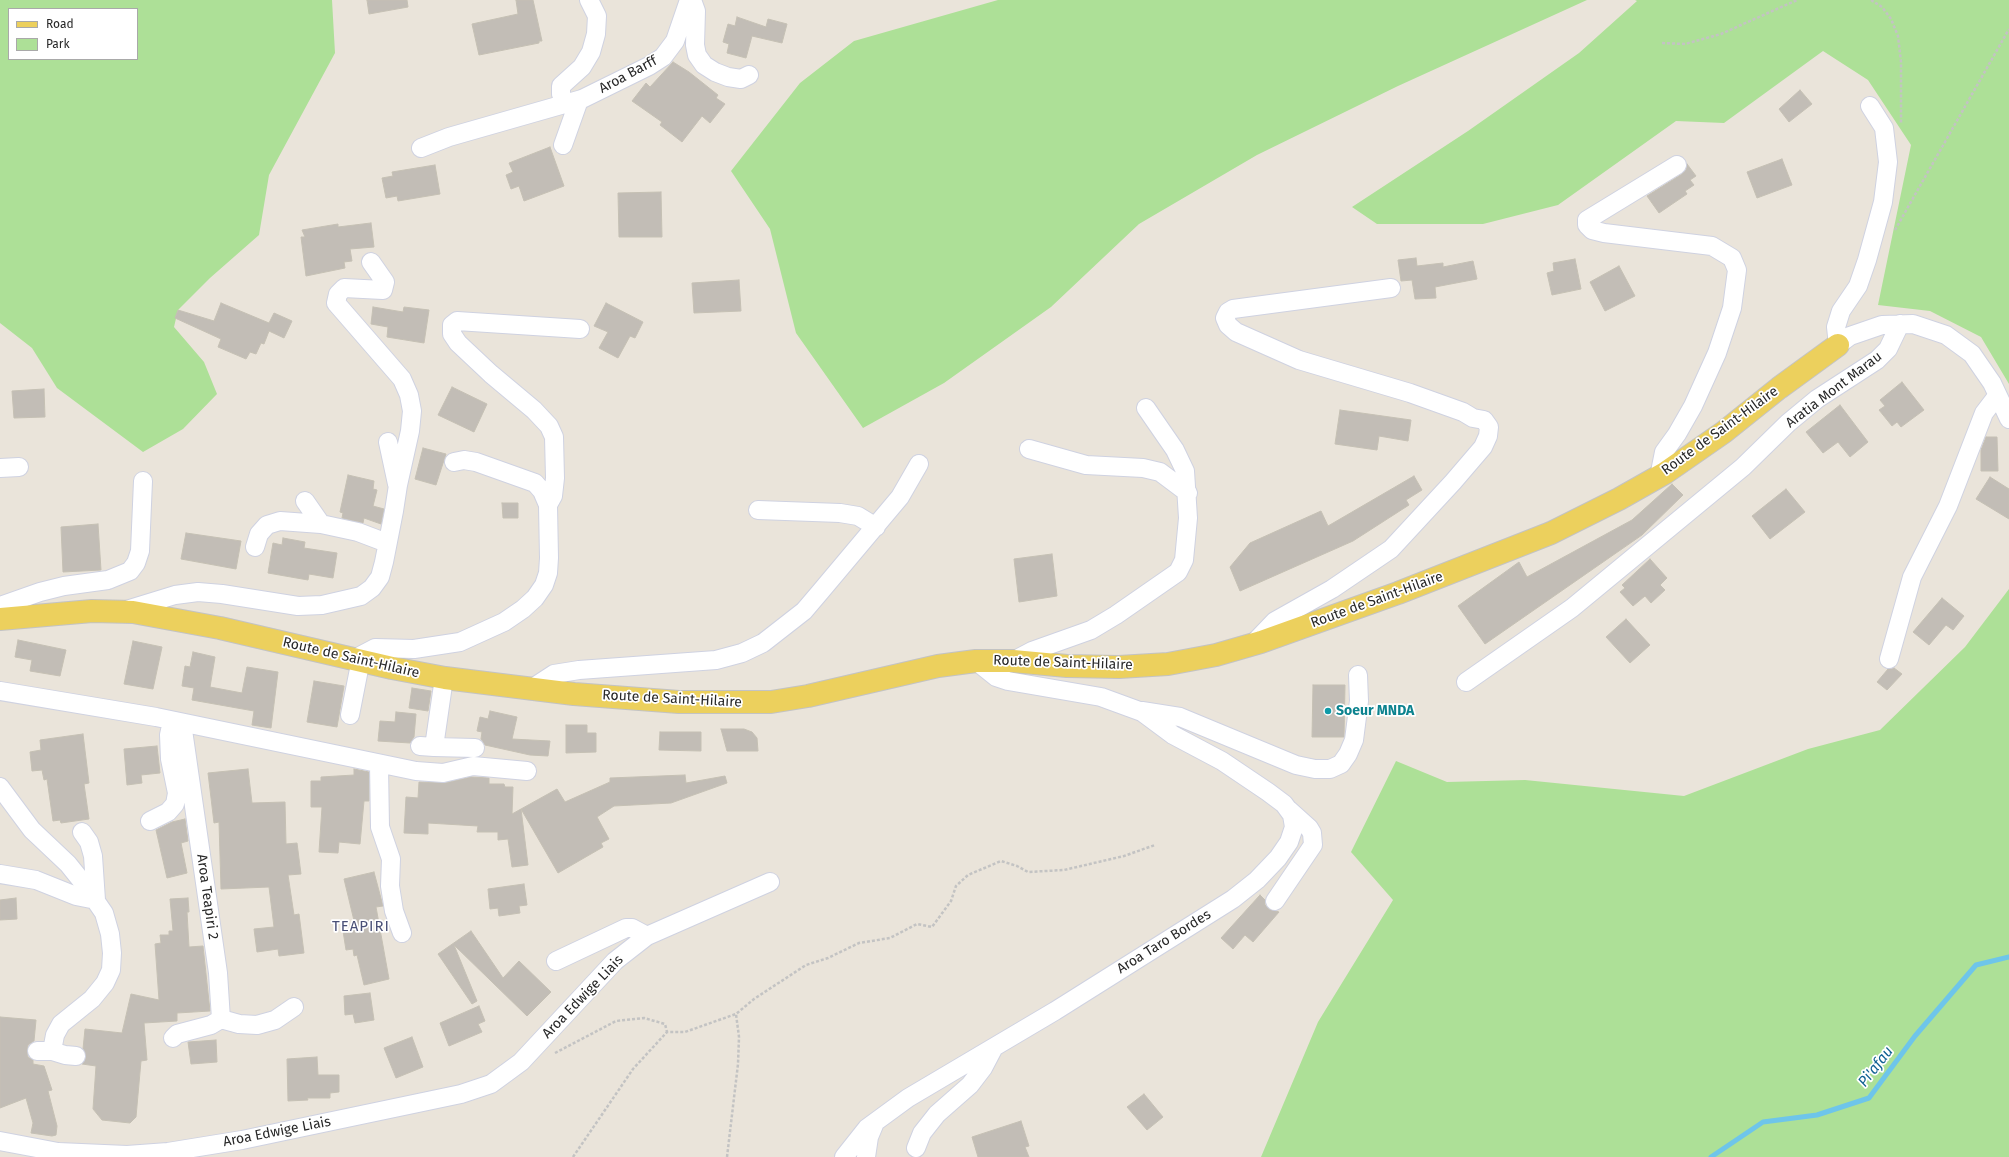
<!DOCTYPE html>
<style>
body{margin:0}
#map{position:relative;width:2009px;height:1157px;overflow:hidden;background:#eae4da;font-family:"Fira Sans",sans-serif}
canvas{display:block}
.legend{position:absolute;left:8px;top:8px;width:130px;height:52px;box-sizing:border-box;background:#fff;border:1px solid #a9a9a9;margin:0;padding:5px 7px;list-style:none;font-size:12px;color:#282828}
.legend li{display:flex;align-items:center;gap:8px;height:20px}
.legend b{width:20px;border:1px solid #a9a9a9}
</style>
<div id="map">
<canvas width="2009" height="1157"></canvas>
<ul class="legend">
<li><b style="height:5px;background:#ecd05d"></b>Road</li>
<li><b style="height:11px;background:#ade097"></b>Park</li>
</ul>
</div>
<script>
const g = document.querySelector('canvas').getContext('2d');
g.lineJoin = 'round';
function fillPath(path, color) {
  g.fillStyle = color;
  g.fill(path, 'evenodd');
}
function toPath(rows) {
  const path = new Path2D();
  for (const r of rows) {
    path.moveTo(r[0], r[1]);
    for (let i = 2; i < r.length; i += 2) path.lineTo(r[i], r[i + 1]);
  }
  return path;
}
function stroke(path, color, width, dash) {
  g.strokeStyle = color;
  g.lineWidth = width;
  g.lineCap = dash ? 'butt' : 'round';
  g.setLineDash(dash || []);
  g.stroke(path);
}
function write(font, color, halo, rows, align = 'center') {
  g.font = font + ' "Fira Sans",sans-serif';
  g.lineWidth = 3.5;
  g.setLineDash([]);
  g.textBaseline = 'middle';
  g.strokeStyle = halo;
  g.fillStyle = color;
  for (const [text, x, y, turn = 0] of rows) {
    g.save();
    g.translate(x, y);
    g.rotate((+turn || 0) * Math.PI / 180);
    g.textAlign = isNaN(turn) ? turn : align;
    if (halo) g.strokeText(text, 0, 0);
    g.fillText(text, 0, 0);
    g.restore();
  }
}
fillPath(toPath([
 [0,0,332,0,335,53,269,175,259,235,210,278,178,310,174,327,204,362,217,394,183,429,143,452,57,388,32,348,0,323],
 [9,9,137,9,137,59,9,59],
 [998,0,1587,0,1398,86,1257,155,1139,224,1051,307,944,383,863,428,796,333,770,229,731,171,800,83,854,41],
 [1635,0,2009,0,2009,384,1981,337,1930,311,1878,305,1911,145,1868,80,1823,51,1724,123,1676,121,1558,205,1483,224,1377,224,1352,207,1468,131,1579,53,1637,1],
 [2009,589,2009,1157,1261,1157,1318,1022,1393,900,1351,852,1396,761,1447,782,1525,780,1684,796,1808,749,1880,730,1965,647]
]), '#ade097');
stroke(toPath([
 [1711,1157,1763,1122,1817,1115,1869,1098,1915,1036,1976,965,2009,957]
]), '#6ec5ea', 5);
const building = toPath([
 [367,0,407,0,408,7,369,14,367,0],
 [516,0,533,0,542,41,539,41,539,43,479,55,472,24,518,14,516,0],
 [737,17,766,27,768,19,787,24,782,43,752,36,746,58,727,53,729,44,723,42,728,24,735,26,737,17],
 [673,62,689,72,718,95,716,98,725,104,710,123,702,116,682,142,660,125,662,122,632,101,646,83,650,87,673,62],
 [1800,90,1812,104,1789,122,1779,109,1800,90],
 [550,147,564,186,524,201,519,186,511,189,506,175,513,172,509,163,550,147],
 [1782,159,1792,185,1757,198,1747,172,1782,159],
 [1687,164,1696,176,1690,180,1694,185,1685,191,1687,194,1659,213,1647,196,1682,174,1686,170,1687,164],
 [435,165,440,194,398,201,397,196,386,198,382,178,393,176,392,172,435,165],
 [661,192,662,237,619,237,618,193,661,192],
 [371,223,374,247,350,249,352,261,344,262,345,268,306,276,301,237,305,237,302,230,338,224,338,227,371,223],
 [1416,258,1417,266,1443,263,1443,267,1473,261,1477,279,1435,287,1436,298,1415,299,1412,280,1401,281,1398,260,1416,258],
 [1575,259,1581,289,1552,295,1547,273,1554,271,1553,263,1575,259],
 [1619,266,1635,296,1605,311,1590,282,1619,266],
 [739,280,741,311,694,313,692,283,739,280],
 [221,303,269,323,274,313,292,321,284,338,269,331,264,344,261,343,256,354,250,352,246,359,218,347,221,339,175,318,178,310,214,321,221,303],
 [606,303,643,322,635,338,630,336,618,358,599,348,608,332,594,326,606,303],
 [373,307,403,312,404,307,429,310,424,343,387,337,388,327,371,324,373,307],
 [1902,382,1924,410,1901,427,1897,422,1892,426,1879,410,1885,406,1880,400,1902,382],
 [452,387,487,404,474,432,438,415,452,387],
 [44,389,45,417,14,418,12,391,44,389],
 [1840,405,1868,442,1850,457,1838,442,1823,453,1806,432,1840,405],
 [1340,410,1411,420,1408,441,1379,436,1377,450,1335,444,1340,410],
 [1986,437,1997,437,1998,471,1981,471,1981,450,1986,437],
 [423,448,446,454,436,485,415,479,423,448],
 [348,475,374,481,373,489,377,490,373,506,384,509,381,524,364,518,363,523,342,518,343,513,340,512,348,475],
 [1414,476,1422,490,1406,500,1409,505,1353,541,1240,591,1230,567,1250,543,1321,511,1328,526,1414,476],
 [1990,477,2009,489,2009,519,1976,499,1990,477],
 [1672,484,1683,495,1642,535,1485,644,1458,606,1519,562,1527,577,1632,520,1672,484],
 [1786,489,1805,512,1770,539,1752,516,1786,489],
 [502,503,518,503,518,518,503,518,502,503],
 [98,524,101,570,63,572,61,527,98,524],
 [186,533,241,541,236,569,181,559,186,533],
 [283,538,305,542,304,548,337,553,333,578,309,574,308,580,268,573,273,543,282,545,283,538],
 [1052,554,1057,596,1019,602,1014,559,1052,554],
 [1650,559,1667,578,1660,585,1665,590,1651,603,1645,596,1633,606,1620,592,1625,588,1622,585,1650,559],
 [1942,598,1964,616,1953,630,1946,625,1929,645,1913,632,1942,598],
 [1626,619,1650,645,1630,663,1606,637,1626,619],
 [18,640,66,650,60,676,30,671,32,660,15,657,18,640],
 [133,641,162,647,153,689,124,684,133,641],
 [193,652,215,657,210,687,242,693,247,667,278,672,271,728,252,725,254,711,192,700,194,688,182,686,185,666,190,667,193,652],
 [1894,668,1902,674,1887,690,1877,682,1888,669,1894,668],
 [314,681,344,686,337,727,307,722,314,681],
 [1313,685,1345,685,1344,737,1312,737,1313,685],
 [412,688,431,691,428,711,409,708,412,688],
 [490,711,517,717,512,739,550,741,548,756,530,755,485,745,481,739,482,732,477,731,480,717,488,719,490,711],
 [396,712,416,714,414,737,410,743,378,741,380,721,395,722,396,712],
 [566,725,587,725,587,733,596,733,596,752,566,753,566,725],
 [721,729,744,729,752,732,757,738,758,751,727,751,721,729],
 [660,732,701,732,701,751,659,750,660,732],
 [83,734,89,783,84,784,89,819,61,823,60,820,53,821,47,779,44,780,42,770,32,771,30,752,41,750,40,740,83,734],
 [157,746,160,773,141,775,142,783,127,785,124,749,157,746],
 [248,769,252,803,285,802,286,844,297,843,301,874,288,875,294,915,299,914,304,953,279,956,278,949,257,952,254,929,274,927,269,887,221,889,219,822,214,823,208,773,248,769],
 [354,769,369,772,369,801,364,801,360,844,339,842,338,853,319,852,322,807,311,807,311,781,321,781,321,777,354,775,354,769],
 [685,775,686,783,725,776,727,783,671,803,614,806,597,817,609,839,601,843,603,847,558,873,521,809,557,789,565,802,610,782,610,778,685,775],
 [471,777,489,778,489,784,504,784,505,787,513,787,512,814,521,809,528,865,512,867,508,839,498,840,498,832,477,832,478,826,428,823,428,834,404,833,406,797,418,798,419,782,445,783,471,777],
 [185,819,188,841,181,843,187,873,167,878,156,830,172,822,185,819],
 [374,872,383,906,376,907,389,979,364,985,357,955,354,956,353,949,346,950,343,931,356,929,344,879,374,872],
 [524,884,527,905,519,906,520,913,499,916,498,908,490,909,488,889,524,884],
 [1260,895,1265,900,1265,905,1269,909,1279,912,1253,942,1245,935,1233,949,1221,938,1260,895],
 [16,898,17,919,0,920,0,900,16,898],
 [188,898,189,912,187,912,189,947,203,946,210,1011,177,1013,177,1021,144,1023,147,1060,141,1061,136,1117,130,1123,102,1120,93,1109,96,1066,82,1064,86,1057,83,1049,85,1029,122,1033,131,994,159,1000,155,944,161,943,160,935,169,935,169,931,173,931,170,899,188,898],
 [471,931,503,978,519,961,551,992,527,1016,454,945,477,1001,472,1004,438,954,471,931],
 [370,993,374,1020,355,1023,353,1014,345,1015,344,996,370,993],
 [479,1006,485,1021,478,1024,482,1032,449,1046,440,1023,479,1006],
 [0,1017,36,1020,34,1041,28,1045,27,1051,28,1057,33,1060,33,1064,44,1066,52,1090,48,1091,57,1126,56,1135,52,1136,31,1133,33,1123,26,1098,0,1108,0,1017],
 [412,1037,423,1067,396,1078,384,1048,412,1037],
 [216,1040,217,1062,191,1064,188,1042,216,1040],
 [317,1057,318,1075,339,1075,339,1092,330,1093,330,1098,307,1098,308,1100,288,1101,287,1059,317,1057],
 [1144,1094,1163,1117,1147,1130,1127,1107,1144,1094],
 [1021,1121,1029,1146,1025,1147,1029,1157,978,1157,972,1137,1021,1121]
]);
fillPath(building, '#c2bdb6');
stroke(building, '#c5c0b4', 1);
const minor = toPath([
 [692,0,696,11,695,45,697,55,704,65,715,72,728,77,741,79,749,75],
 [565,104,561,94,561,86,582,67,591,52,596,34,597,16,589,0],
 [1870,106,1884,128,1888,162,1883,202,1867,260,1858,286,1841,311,1836,327,1838,345,1850,336,1882,325,1913,324,1946,335,1972,354,1992,383,2009,419],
 [563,145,579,100],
 [421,148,449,137,582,99,649,66,663,57,675,41,689,0],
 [388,442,397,484],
 [1029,449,1086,465,1143,468,1160,472,1188,493],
 [0,468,19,467],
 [1659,477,1664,452,1677,434,1693,406,1717,353,1732,308,1737,270,1732,258,1712,246,1604,233,1592,230,1587,225,1587,220,1677,165],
 [305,501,321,524],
 [548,505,553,496,555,478,554,437,549,426,534,410,491,374,458,343,452,334,452,325,457,321,580,329],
 [758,510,840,513,858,516,876,527],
 [255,547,259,534,267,525,280,521,321,524,358,532,387,543],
 [0,606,40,592,64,586,108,580,130,571,136,563,140,551,143,481],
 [123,611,175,595,198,592,222,594,298,606,322,605,361,596,372,588,380,577,384,562,394,511,398,485,410,431,412,411,409,395,402,379,336,303,338,294,344,288,383,290,385,282,371,262],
 [1252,645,1275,621,1332,589,1391,549,1453,482,1483,447,1488,436,1489,427,1484,420,1473,418,1463,412,1410,393,1299,360,1236,332,1228,325,1225,318,1228,312,1233,309,1391,288],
 [356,658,375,648,414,649,460,642,504,622,523,609,535,598,544,585,548,573,549,558,548,505,542,491,535,483,476,462,464,460,454,462],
 [1889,659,1912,577,1948,506,1984,413,1997,396],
 [1013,661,1032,651,1091,630,1116,615,1178,572,1184,560,1188,518,1185,471,1175,450,1146,408],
 [1466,682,1572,608,1743,467,1788,423,1817,399,1877,360,1888,349,1900,324],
 [531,689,554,674,579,670,716,660,742,653,763,643,804,611,821,591,900,497,919,464],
 [0,691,156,717,416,771,443,773,473,766,527,771],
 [1142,711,1180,717,1296,765,1315,769,1330,769,1341,764,1348,754,1354,740,1359,701,1358,675],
 [350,715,361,659],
 [420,746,434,747,444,678],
 [434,747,475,748],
 [379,765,380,827,391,859,390,886,394,911,402,933],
 [0,787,32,830,68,864,84,884,104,913,110,934,112,953,111,970,105,983,92,999,61,1024,55,1035,52,1051],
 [150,821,168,812,175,804,177,793,170,759,169,735,172,721],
 [82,832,89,842,93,856,96,900],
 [0,874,36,880,76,896,96,900],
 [1275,901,1313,845,1312,833,1309,828,1289,810],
 [556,961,626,928,632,928,647,936],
 [221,1019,239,1024,257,1025,275,1020,294,1007],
 [173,1038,177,1034,211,1025,221,1019,218,973,182,723],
 [37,1051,52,1051,65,1055,76,1056],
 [0,1141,58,1152,127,1155,168,1152,242,1140,461,1094,491,1084,521,1062,615,961,647,936,770,882],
 [916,1148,922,1133,937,1114,970,1085,983,1068,993,1049],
 [844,1157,867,1128,908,1098,1055,1011,1233,899,1257,880,1278,858,1289,842,1294,827,1292,815,1284,804,1268,792,1222,761,1173,735,1142,712,1101,697,1008,681,996,677,976,661],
 [866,1157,869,1137,874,1125]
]);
const major = toPath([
 [0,619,92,611,133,612,220,628,392,668,445,678,574,694,679,702,771,702,808,696,938,666,976,661,1013,661,1067,666,1119,667,1168,664,1216,655,1261,642,1398,593,1551,533,1619,499,1665,473,1724,432,1779,388,1838,345]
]);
stroke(minor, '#cfd2e1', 20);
stroke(major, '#c3c3c3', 24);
stroke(toPath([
 [1871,0,1882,7,1891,19,1898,36,1901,62,1901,123],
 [1662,43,1685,44,1721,34,1797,0],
 [1895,230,2009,29],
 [555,1053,616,1021,644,1018,665,1024,667,1032],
 [573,1157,633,1069,667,1032,685,1032,736,1014,754,999,806,965,828,958,859,943,890,938,917,924,932,927,951,901,956,886,968,875,1001,861,1017,866,1028,872,1064,870,1124,856,1155,845],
 [727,1157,738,1064,739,1037,736,1014]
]), '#c3c3c3', 2.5, [3, 2]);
stroke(minor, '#fff', 18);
stroke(major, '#ecd05d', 22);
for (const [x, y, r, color] of [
 [1328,711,4,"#0f9aa8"]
]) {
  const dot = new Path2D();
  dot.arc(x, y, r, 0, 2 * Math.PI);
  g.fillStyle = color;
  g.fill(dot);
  stroke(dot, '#fff', 1.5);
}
write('14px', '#282828', '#fff', [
 ["Aroa Barff",628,75,-28],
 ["Aratia Mont Marau",1834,390,-37],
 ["Route de Saint-Hilaire",1720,431,-36],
 ["Route de Saint-Hilaire",1377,600,-20],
 ["Route de Saint-Hilaire",351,658,13],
 ["Route de Saint-Hilaire",1063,663,2],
 ["Route de Saint-Hilaire",672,699,3],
 ["Aroa Teapiri 2",207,897,82],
 ["Aroa Taro Bordes",1164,942,-32],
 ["Aroa Edwige Liais",583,997,-46],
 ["Aroa Edwige Liais",277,1132,-11]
]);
write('bold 14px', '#0d838f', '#fff', [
 ["Soeur MNDA",1336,711]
], 'left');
g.letterSpacing = '1px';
write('15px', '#4a5077', '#fff', [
 ["TEAPIRI",361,927]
]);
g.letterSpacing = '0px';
write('italic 15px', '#116193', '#fff', [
 ["Pi'afau",1876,1067,-52]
]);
</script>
